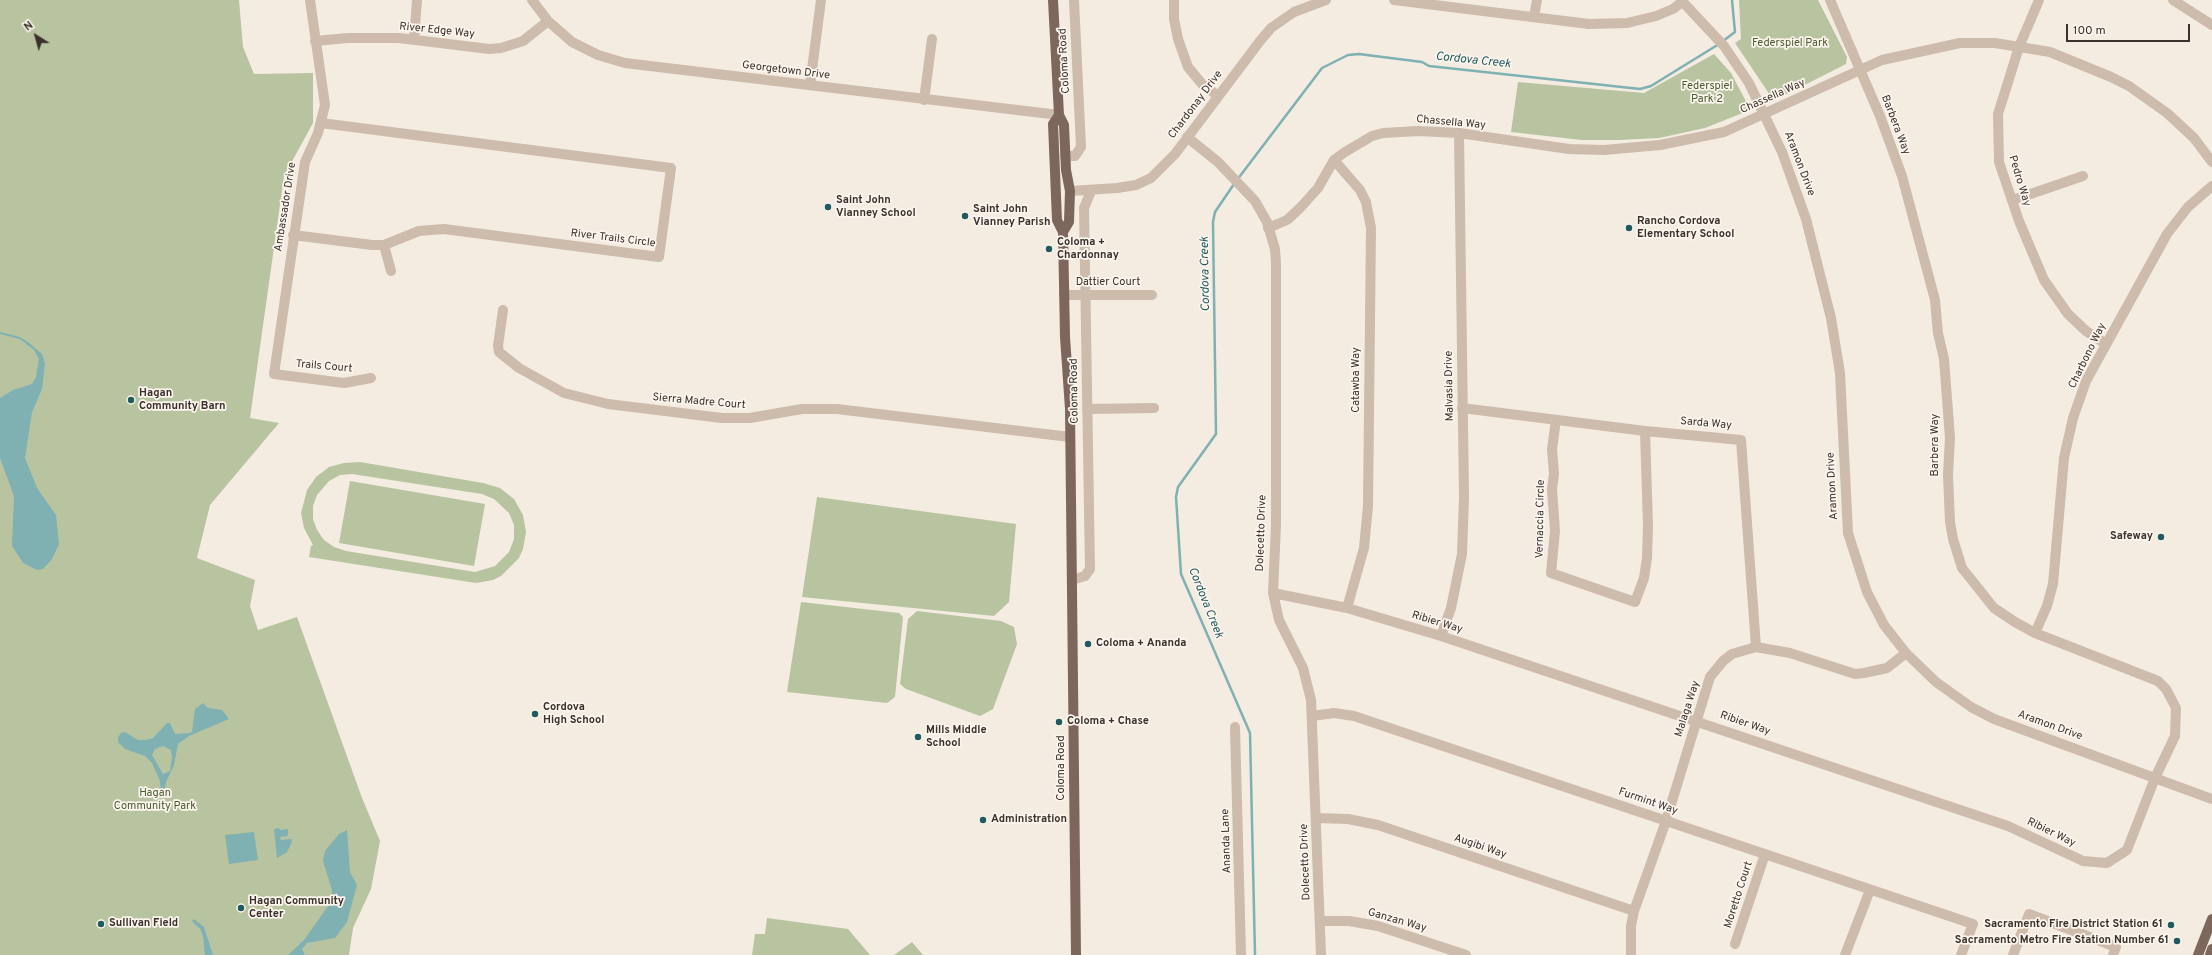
<!DOCTYPE html>
<style>
body{margin:0}
#map{position:relative;width:2212px;height:955px;overflow:hidden;background:#f4ebe1;font-family:Overpass,sans-serif}
canvas{display:block}
.north{position:absolute;left:16px;top:16px;width:40px;height:40px;-webkit-text-stroke:3px #fbf5ee;paint-order:stroke;rotate:323deg;font-size:11px;font-weight:700;line-height:16px;text-align:center;color:#3b302b}
.north::after{content:'';display:block;margin:auto;width:14px;height:18px;background:#3b302b;clip-path:polygon(50% 0,100% 100%,50% 72%,0 100%)}
.scale{position:absolute;left:2066px;top:24px;width:124px;height:18px;box-sizing:border-box;border:2px solid #3b302b;border-top:0;padding-left:5px;font-size:12px;line-height:14px;white-space:nowrap;color:#3b302b;-webkit-text-stroke:3px #fbf5ee;paint-order:stroke}
</style>
<div id="map">
<canvas width="2212" height="955"></canvas>
<div class="north">N</div>
<div class="scale">100 m</div>
</div>
<script>
const g = document.querySelector('canvas').getContext('2d');
g.lineJoin = 'round';
function fillPath(path, color) {
  g.fillStyle = color;
  g.fill(path, 'evenodd');
}
function toPath(rows) {
  const path = new Path2D();
  for (const r of rows) {
    path.moveTo(r[0], r[1]);
    for (let i = 2; i < r.length; i += 2) path.lineTo(r[i], r[i + 1]);
  }
  return path;
}
function stroke(path, color, width, dash) {
  g.strokeStyle = color;
  g.lineWidth = width;
  g.lineCap = dash ? 'butt' : 'round';
  g.setLineDash(dash || []);
  g.stroke(path);
}
function write(font, color, halo, rows, align = 'center') {
  g.font = font + ' Overpass,sans-serif';
  g.lineWidth = 3.5;
  g.setLineDash([]);
  g.textBaseline = 'middle';
  g.strokeStyle = halo;
  g.fillStyle = color;
  for (const [text, x, y, turn = 0] of rows) {
    g.save();
    g.translate(x, y);
    g.rotate((+turn || 0) * Math.PI / 180);
    g.textAlign = isNaN(turn) ? turn : align;
    if (halo) g.strokeText(text, 0, 0);
    g.fillText(text, 0, 0);
    g.restore();
  }
}
fillPath(toPath([
 [0,0,239,0,243,47,254,74,313,73,313,123,284,176,250,418,279,423,210,505,197,558,255,580,250,606,258,630,297,617,362,798,380,841,371,889,353,928,349,955,0,955],
 [1739,0,1818,0,1847,57,1846,64,1777,99,1772,98,1735,43,1741,39],
 [1714,54,1731,73,1748,105,1745,112,1705,128,1659,138,1619,140,1582,140,1511,132,1518,82,1644,93],
 [360,462,483,483,500,488,514,499,523,515,526,532,523,549,519,558,501,576,493,580,476,583,309,557,311,546,313,545,304,528,301,513,307,490,316,477,329,467,344,463],
 [352,474,482,494,494,499,509,513,514,525,514,539,509,552,495,566,475,572,346,551,334,547,324,540,317,530,313,519,313,506,317,495,329,481,340,475],
 [350,481,485,504,474,566,339,543],
 [817,497,1016,524,1009,602,994,616,802,597],
 [801,602,899,613,903,617,895,697,887,703,787,692],
 [917,611,1001,621,1014,627,1017,644,993,709,980,716,906,689,900,684,908,619],
 [767,918,848,929,870,955,752,955,755,934,765,934],
 [912,942,923,955,894,955]
]), '#b8c4a0');
fillPath(toPath([
 [0,332,20,337,28,342,42,354,45,364,42,389,32,412,25,458,37,488,56,515,59,544,52,559,43,569,37,570,23,563,12,546,14,496,0,458,0,398,13,390,32,384,36,377,39,359,34,350,20,339,0,334],
 [203,703,208,708,222,710,229,719,189,736,178,744,174,765,166,782,164,793,161,793,160,781,152,763,145,756,125,749,118,742,118,737,121,733,125,732,138,740,146,740,153,738,167,723,170,723,175,734,189,733,192,732,195,709],
 [163,746,171,750,172,757,170,771,163,774,152,755,155,749],
 [279,828,280,830,288,829,288,836,280,837,281,840,291,839,292,842,287,852,277,858,274,829],
 [347,830,350,872,357,885,347,922,335,938,307,943,302,949,305,955,288,955,304,940,331,902,332,890,323,861,325,851,339,834],
 [254,832,258,860,229,864,225,835],
 [194,919,204,927,213,955,205,955,203,936,200,929,192,921]
]), '#7fb0b2');
stroke(toPath([
 [1723,41,1735,32,1732,0],
 [1237,180,1322,68,1348,55,1359,54,1422,62,1429,66,1640,89,1651,86,1719,44],
 [1234,184,1215,212,1213,222,1216,434,1178,487,1176,497,1181,574,1250,733,1255,955]
]), '#7fb0b2', 2.5);
stroke(toPath([
 [310,0,325,105,318,133,305,162,274,374,344,383,371,378],
 [532,0,548,21,572,42,598,55,625,63,1059,115],
 [1174,0,1174,19,1178,39,1188,67,1202,84,1218,96],
 [1394,0,1589,24,1627,23,1656,16,1673,9,1682,2],
 [1681,0,1724,46,1749,83,1782,152,1806,219,1831,318,1840,373,1848,533,1867,592,1884,625,1906,653,1936,682,1971,707,1994,719,2212,799],
 [2039,0,2019,47,1998,114,1999,162,2019,221,2044,280,2068,314,2086,331,2106,344],
 [2173,0,2212,25],
 [1534,17,1537,0],
 [414,40,417,0],
 [315,41,348,38,399,38,489,49,501,48,523,41,548,21],
 [810,85,821,0],
 [924,100,932,39],
 [1187,137,1218,162,1255,201,1267,222,1275,249,1276,263,1276,525,1273,593,1279,620,1303,668,1311,700,1321,955],
 [1065,156,1075,156,1081,147,1074,0],
 [1334,160,1360,190,1366,202,1371,228,1368,506,1364,548,1347,608],
 [1070,191,1117,188,1136,185,1151,178,1175,154,1260,41,1271,28,1294,12,1326,0],
 [2013,200,2083,176],
 [1268,228,1287,220,1300,208,1318,188,1334,160,1345,152,1372,136,1383,133,1418,131,1459,133,1569,149,1604,150,1660,145,1724,132,1882,60,1960,43,1995,43,2050,52,2111,77,2129,86,2167,113,2194,138,2212,162],
 [293,235,372,245,384,245,419,231,444,229,659,257,671,168,321,123],
 [384,245,391,271],
 [1064,295,1152,295],
 [503,310,498,346,499,352,519,368,564,393,608,404,722,418,750,418,802,409,837,409,1070,437],
 [1462,408,1645,431,1741,440,1756,647],
 [1087,409,1154,408],
 [1556,420,1552,449,1554,474,1552,489,1555,531,1551,573,1635,602,1644,578,1647,558,1648,526,1645,431],
 [1072,580,1085,576,1090,569,1084,208,1091,191],
 [1273,593,1347,608,1441,636,2008,826,2083,861,2107,863,2127,850,2155,778,2175,736,2176,708,2166,689,2158,681,2035,633,2015,622,1994,608,1962,568,1953,539,1950,522,1948,475,1950,438,1944,359,1938,333,1935,300,1902,176,1880,116,1830,0],
 [2035,633,2047,606,2053,584,2064,458,2073,418,2086,381,2167,234,2188,207,2212,186],
 [1441,636,1451,608,1462,554,1464,497,1459,133],
 [1312,716,1334,713,1354,716,1973,924,1961,955],
 [1235,727,1241,955],
 [1316,818,1348,819,1378,825,1634,911],
 [1320,921,1349,921,1378,926,1466,955],
 [1735,944,1765,854],
 [1631,955,1631,926,1634,911,1666,821,1710,677,1723,661,1732,654,1756,647,1790,653,1855,674,1864,673,1887,668,1906,653],
 [1845,955,1870,890],
 [2013,955,2029,914,2116,947,2113,955]
]), '#cdbbac', 10);
stroke(toPath([
 [1053,0,1059,115,1064,125,1066,170,1070,191,1069,222,1063,232],
 [1059,115,1053,124,1057,220,1063,232,1065,337,1070,409,1076,955],
 [2198,955,2212,919],
 [2210,955,2212,949]
]), '#7d675c', 10);
for (const [x, y, r, color] of [
 [828,207,4,"#1f5a5e"],
 [965,216,4,"#1f5a5e"],
 [1629,228,4,"#1f5a5e"],
 [1049,249,4,"#1f5a5e"],
 [131,400,4,"#1f5a5e"],
 [2161,537,4,"#1f5a5e"],
 [1088,644,4,"#1f5a5e"],
 [535,714,4,"#1f5a5e"],
 [1059,722,4,"#1f5a5e"],
 [918,737,4,"#1f5a5e"],
 [983,820,4,"#1f5a5e"],
 [241,908,4,"#1f5a5e"],
 [101,924,4,"#1f5a5e"],
 [2171,925,4,"#1f5a5e"],
 [2177,941,4,"#1f5a5e"]
]) {
  const dot = new Path2D();
  dot.arc(x, y, r, 0, 2 * Math.PI);
  g.fillStyle = color;
  g.fill(dot);
  stroke(dot, '#fbf5ee', 1.5);
}
write('11px', '#3b302b', '#fbf5ee', [
 ["River Edge Way",437,31,6],
 ["Coloma Road",1065,61,-93],
 ["Georgetown Drive",786,71,7],
 ["Chassella Way",1773,97,-24],
 ["Chardonay Drive",1196,105,-53],
 ["Chassella Way",1451,123,5],
 ["Barbera Way",1895,125,69],
 ["Aramon Drive",1799,164,69],
 ["Pedro Way",2019,181,73],
 ["Ambassador Drive",286,207,-81],
 ["River Trails Circle",613,239,7],
 ["Dattier Court",1108,283],
 ["Charbono Way",2088,356,-64],
 ["Trails Court",324,367,5],
 ["Catawba Way",1357,380,-90],
 ["Malvasia Drive",1450,386,-91],
 ["Coloma Road",1075,391,-91],
 ["Sierra Madre Court",699,402,5],
 ["Sarda Way",1706,424,5],
 ["Barbera Way",1936,445,-90],
 ["Aramon Drive",1833,486,-93],
 ["Vernaccia Circle",1541,519,-89],
 ["Dolecetto Drive",1262,533,-88],
 ["Ribier Way",1437,623,17],
 ["Malaga Way",1688,709,-72],
 ["Ribier Way",1745,724,19],
 ["Aramon Drive",2050,726,20],
 ["Coloma Road",1062,768,-90],
 ["Furmint Way",1648,802,19],
 ["Ribier Way",2051,833,26],
 ["Ananda Lane",1227,841,-92],
 ["Augibi Way",1480,847,19],
 ["Dolecetto Drive",1306,862,-92],
 ["Moretto Court",1739,895,-72],
 ["Ganzan Way",1397,921,16]
]);
write('11px', '#4a5a2e', '#fbf5ee', [
 ["Federspiel Park",1790,44],
 ["Federspiel",1707,87],
 ["Park 2",1707,100],
 ["Hagan",155,794],
 ["Community Park",155,807]
]);
write('bold 11px', '#3b302b', '#fbf5ee', [
 ["Saint John",836,201],
 ["Vianney School",836,214],
 ["Saint John",973,210],
 ["Vianney Parish",973,223],
 ["Rancho Cordova",1637,222],
 ["Elementary School",1637,235],
 ["Coloma +",1057,243],
 ["Chardonnay",1057,256],
 ["Hagan",139,394],
 ["Community Barn",139,407],
 ["Safeway",2153,537,"right"],
 ["Coloma + Ananda",1096,644],
 ["Cordova",543,708],
 ["High School",543,721],
 ["Coloma + Chase",1067,722],
 ["Mills Middle",926,731],
 ["School",926,744],
 ["Administration",991,820],
 ["Hagan Community",249,902],
 ["Center",249,915],
 ["Sullivan Field",109,924],
 ["Sacramento Fire District Station 61",2163,925,"right"],
 ["Sacramento Metro Fire Station Number 61",2169,941,"right"]
], 'left');
write('italic 12px', '#1f5a5e', '#fbf5ee', [
 ["Cordova Creek",1473,61,6],
 ["Cordova Creek",1206,274,-91],
 ["Cordova Creek",1205,603,68]
]);
</script>
